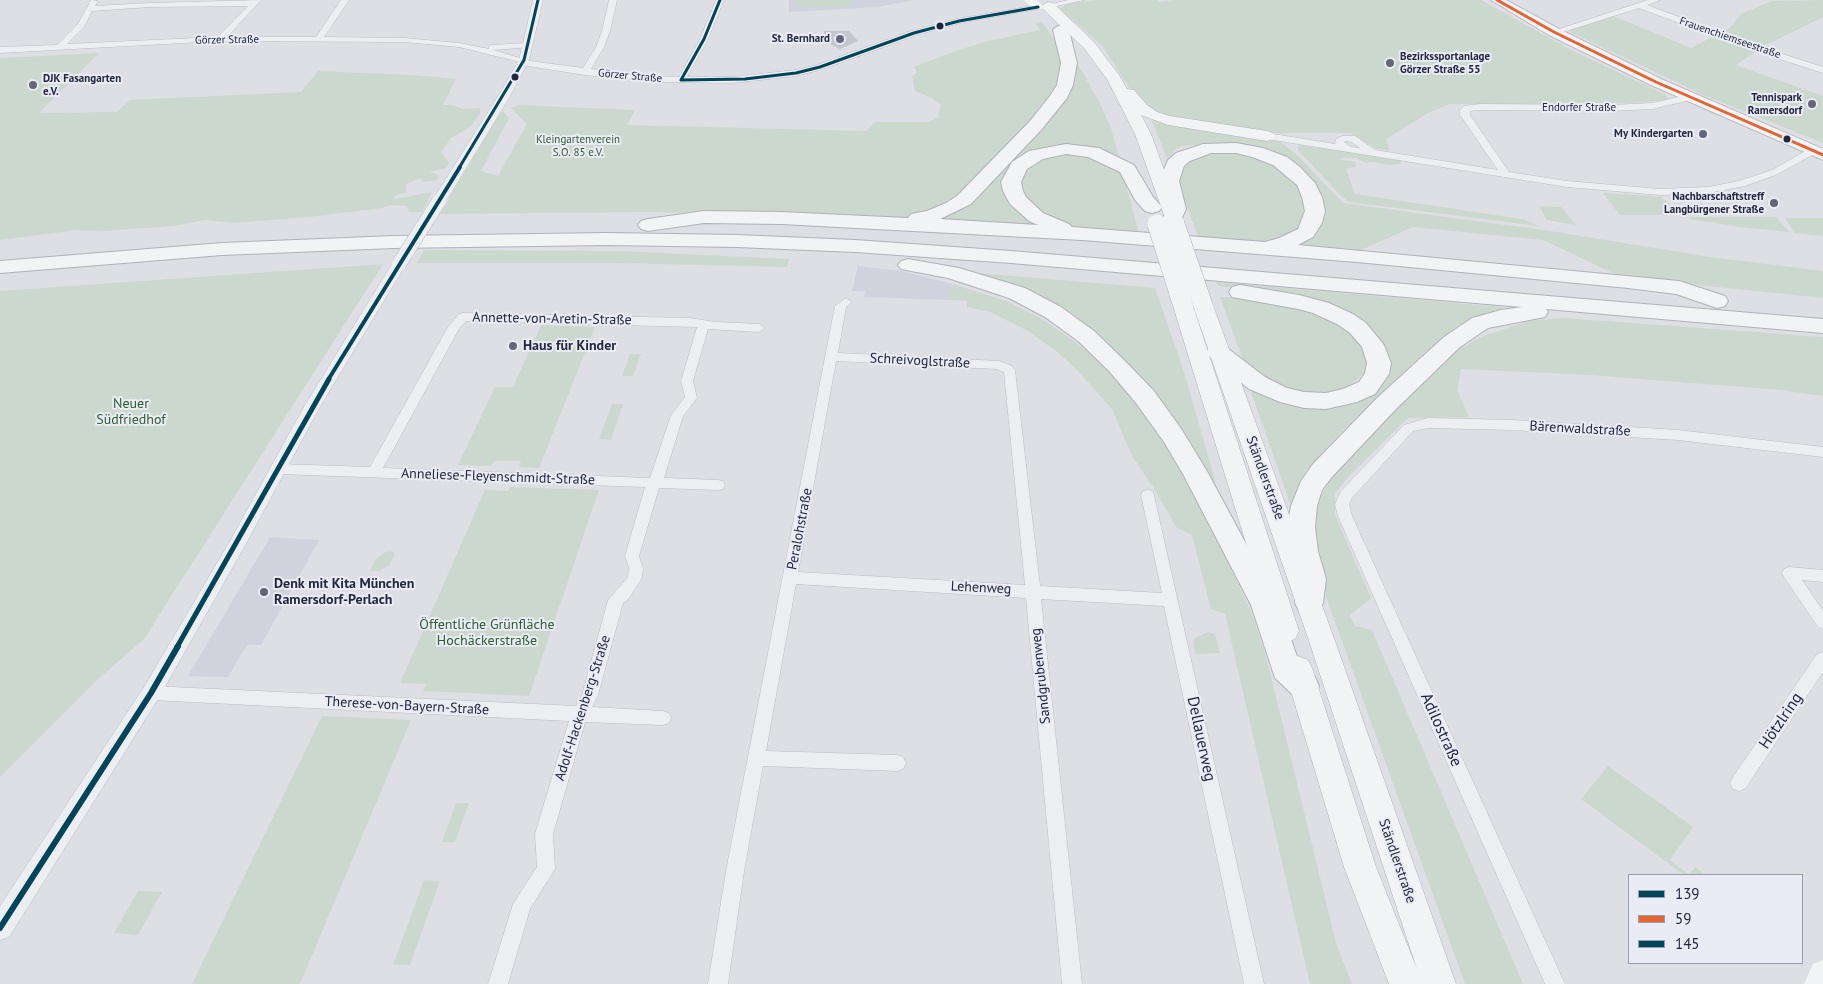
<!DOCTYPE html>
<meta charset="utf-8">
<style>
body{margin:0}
#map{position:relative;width:1823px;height:984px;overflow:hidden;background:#dedfe4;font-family:"PT Sans",sans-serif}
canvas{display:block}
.legend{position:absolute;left:1628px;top:874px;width:175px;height:90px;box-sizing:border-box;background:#eaecf5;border:1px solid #9a9dac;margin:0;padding:6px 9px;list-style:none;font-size:15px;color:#23273e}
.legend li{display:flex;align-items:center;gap:10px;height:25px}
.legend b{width:25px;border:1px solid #9a9dac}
</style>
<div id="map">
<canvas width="1823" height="984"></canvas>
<ul class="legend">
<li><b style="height:6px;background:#00465a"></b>139</li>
<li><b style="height:6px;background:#e66432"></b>59</li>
<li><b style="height:6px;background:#00465a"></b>145</li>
</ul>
</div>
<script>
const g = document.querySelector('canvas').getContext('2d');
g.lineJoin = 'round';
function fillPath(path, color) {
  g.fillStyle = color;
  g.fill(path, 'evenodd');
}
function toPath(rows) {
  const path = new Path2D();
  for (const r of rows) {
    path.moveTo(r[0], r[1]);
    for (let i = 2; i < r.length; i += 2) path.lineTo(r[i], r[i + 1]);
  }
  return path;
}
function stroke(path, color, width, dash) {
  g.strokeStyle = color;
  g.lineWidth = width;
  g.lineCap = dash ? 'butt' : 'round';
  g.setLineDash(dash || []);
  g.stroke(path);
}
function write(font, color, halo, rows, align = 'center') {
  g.font = font + ' "PT Sans",sans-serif';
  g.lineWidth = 4;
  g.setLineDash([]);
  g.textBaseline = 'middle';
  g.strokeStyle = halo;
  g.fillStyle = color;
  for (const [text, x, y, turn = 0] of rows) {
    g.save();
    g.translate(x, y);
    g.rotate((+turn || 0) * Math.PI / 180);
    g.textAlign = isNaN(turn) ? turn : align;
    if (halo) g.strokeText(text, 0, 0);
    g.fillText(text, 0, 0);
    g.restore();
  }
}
fillPath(toPath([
 [789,0,915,0,877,7,789,12],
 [858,266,901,271,953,284,949,300,864,297,865,291,852,291],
 [270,537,319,540,261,645,247,645,228,677,188,676]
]), '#d0d2dd');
fillPath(toPath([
 [796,0,852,0,852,6,796,8],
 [1096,0,1157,0,1159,2,1175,0,1481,0,1573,51,1664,94,1670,100,1586,106,1450,104,1428,113,1386,139,1390,151,1375,148,1350,133,1273,133,1159,114,1139,103,1102,46,1060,9,1067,4],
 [1823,0,1823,17,1762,47,1736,65,1823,96,1823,143,1706,96,1568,31,1613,16,1691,48,1731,27,1741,14,1772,1],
 [1042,22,1056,41,1064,72,1053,97,952,203,926,213,908,217,878,217,649,212,440,214,500,112,504,112,509,118,481,171,498,176,527,124,511,108,519,105,635,110,627,125,867,131,874,122,927,122,940,117,938,114,941,105,932,98,915,91,912,77,917,72,914,67,955,51,988,41,1040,30,1035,23],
 [99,53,39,113,117,112,130,100,301,92,318,71,413,75,456,79,443,105,453,105,463,109,480,108,480,114,471,126,451,138,441,152,449,162,447,168,429,172,439,175,437,180,423,182,421,178,406,184,406,192,396,195,394,199,432,192,422,212,409,212,407,206,390,205,382,208,309,217,234,223,205,220,173,226,104,231,77,230,0,240,0,58],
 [1077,63,1100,103,1111,128,1119,157,1074,145,1057,146,1038,149,1024,155,1009,167,1003,180,1009,201,1014,208,1047,226,937,220,965,205],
 [1151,118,1278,140,1298,156,1343,203,1550,231,1710,257,1823,271,1823,298,1632,278,1615,274,1543,240,1413,227,1359,251,1295,246,1312,236,1310,182,1240,144,1221,143,1182,146,1174,151,1167,159],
 [1301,145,1317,148,1322,146,1402,159,1400,164,1390,165,1374,162,1366,163,1356,158,1340,158,1341,160,1356,162,1356,166,1346,169,1355,194,1522,219,1539,226,1349,202,1342,197,1298,150,1297,147],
 [1236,151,1264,158,1299,184,1310,210,1300,232,1268,243,1199,239,1178,183,1180,167,1202,153],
 [1066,152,1089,155,1118,169,1124,178,1140,236,1099,231,1059,224,1045,217,1024,199,1018,180,1024,168,1038,159],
 [1603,193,1662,197,1678,215,1620,215],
 [1539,206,1561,207,1576,225,1547,220],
 [1690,217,1776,217,1789,232,1740,227,1690,219],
 [1785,218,1823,218,1823,236,1794,233],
 [424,250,619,251,789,259,787,267,616,263,417,263],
 [383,264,144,639,96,681,0,777,0,291],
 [979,273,1155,288,1184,372,1218,491,1105,344,979,275],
 [1216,282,1502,307,1503,309,1487,312,1456,327,1424,353,1343,430,1306,471,1298,486,1293,503,1290,503,1249,386,1285,402,1373,390,1363,326,1251,289,1218,286],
 [953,284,1006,301,1040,318,1073,340,1104,365,1133,399,1167,447,1214,532,1251,611,1266,656,1336,943,1352,984,1310,984,1225,614,1211,609,1192,535,1176,527,1155,490,1132,456,1112,409,1077,370,1056,351,1028,331,990,312,967,307,967,301,949,300],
 [1220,297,1244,298,1311,310,1340,323,1361,343,1366,353,1367,364,1363,374,1346,388,1319,394,1302,393,1289,390,1252,371,1243,360],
 [1563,318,1823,337,1823,396,1781,390,1589,375,1461,369,1457,390,1469,417,1408,418,1349,476,1335,493,1335,515,1371,598,1350,615,1355,626,1372,630,1523,984,1465,984,1319,577,1312,546,1315,519,1321,496,1335,471,1433,371,1455,351,1486,335,1529,321],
 [541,325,595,327,539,468,519,467,521,461,494,461,491,466,458,465,495,387,513,387],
 [630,354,641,354,633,376,622,376],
 [612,404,623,404,611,440,599,439],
 [510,487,599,490,529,696,423,691,426,684,400,683,485,490,508,491],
 [389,551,393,552,395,555,389,565,379,571,370,571,375,560,384,553],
 [1208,632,1215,634,1220,653,1195,654,1193,642,1195,638],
 [322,716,411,720,300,984,192,984],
 [1608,766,1693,827,1670,860,1689,875,1695,867,1705,875,1684,875,1581,799],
 [456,803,469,803,455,842,442,842],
 [424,880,440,881,410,965,393,965],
 [138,891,162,892,138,935,114,933]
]), '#cbd8cd');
fillPath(toPath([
 [824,31,849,31,858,41,840,49,824,41]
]), '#c5c6cc');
const minor = toPath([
 [91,0,98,1,95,6,150,3,261,0,227,37,316,37,341,0,349,0,324,37,404,38,459,43,489,49,489,46,492,45,528,43,532,45,531,47,493,50,530,61,583,68,596,47,602,31,609,0,617,0,610,31,604,47,591,69,655,76,679,77,700,39,716,0,724,0,708,39,687,77,732,77,796,70,817,65,911,31,956,19,1038,5,1042,7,1038,9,960,23,917,35,823,69,796,76,732,83,655,82,585,75,528,66,516,61,459,47,404,42,220,41,0,53,0,47,57,45,78,24,91,0],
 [248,6,218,37,67,44,84,27,92,11,150,7,248,6],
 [1068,0,1084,0,1048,8,1044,6,1068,0],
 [1648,0,1660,0,1647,5,1751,44,1823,67,1823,73,1745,48,1639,8,1557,34,1550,32,1648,0],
 [1691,94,1695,97,1694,99,1653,109,1611,111,1480,110,1470,111,1470,115,1509,172,1567,181,1660,189,1708,187,1739,181,1772,170,1809,149,1823,148,1823,154,1814,154,1778,174,1745,186,1708,193,1660,195,1567,187,1267,139,1262,136,1267,133,1335,144,1336,139,1342,136,1355,136,1375,150,1498,170,1460,115,1460,110,1464,106,1480,104,1611,105,1653,103,1691,94],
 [1346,141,1352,142,1360,148,1351,147,1344,142,1346,141],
 [846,298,852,302,846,307,838,353,999,361,1012,366,1015,370,1040,586,1162,593,1141,495,1143,491,1148,490,1153,491,1264,984,1244,984,1164,606,1041,599,1082,984,1062,984,1026,598,796,584,766,751,897,755,903,757,906,763,903,769,897,771,763,766,744,871,728,984,708,984,726,871,825,357,835,306,846,298],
 [836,361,997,369,1004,372,1025,585,798,572,836,361],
 [463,313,690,318,715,322,759,324,765,328,759,332,708,329,693,381,697,398,683,416,664,478,718,480,723,481,725,485,723,489,718,490,659,488,639,556,643,568,642,578,629,598,623,603,598,695,592,707,663,711,669,713,671,718,669,723,663,725,585,722,553,834,555,869,530,909,508,984,488,984,513,904,537,867,535,834,569,721,151,700,145,698,143,693,145,688,151,686,576,706,582,695,608,600,628,577,629,568,625,556,645,487,278,474,273,472,271,469,273,466,278,464,370,467,448,327,459,314,463,313],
 [466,321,697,327,681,381,685,397,671,415,650,478,383,468,459,329,466,321],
 [1428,418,1512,420,1678,430,1823,447,1823,457,1678,440,1512,430,1428,428,1413,431,1352,498,1349,504,1352,516,1565,984,1545,984,1338,516,1335,504,1341,491,1404,425,1428,418],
 [1789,567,1823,570,1823,582,1802,580,1823,611,1823,629,1818,627,1784,577,1782,573,1784,569,1789,567],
 [1823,652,1823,672,1745,789,1739,791,1733,789,1730,783,1733,777,1817,654,1823,652]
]);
const tertiary = toPath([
 [533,0,543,0,529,60,509,98,446,201,439,205,434,204,432,201,497,98,519,60,533,0],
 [399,260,406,264,321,405,242,551,158,699,9,937,0,940,0,906,144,687,230,541,305,405,392,264,399,260]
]);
const primary = toPath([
 [1491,0,1506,0,1559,29,1661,79,1823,149,1823,160,1651,85,1549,35,1491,0]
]);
const trunk = toPath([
 [1048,2,1053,3,1094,42,1119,75,1127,89,1134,90,1147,105,1157,112,1170,116,1267,131,1273,133,1275,136,1273,139,1267,141,1168,125,1141,115,1151,134,1179,211,1176,215,1170,216,1164,215,1135,134,1107,79,1084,48,1043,9,1041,6,1048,2],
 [1204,302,1211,304,1214,308,1335,641,1456,984,1389,984,1344,867,1284,668,1288,660,1298,656,1308,660,1312,668,1376,867,1417,969,1309,641,1194,308,1197,304,1204,302],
 [1184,303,1191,305,1194,309,1299,631,1295,639,1286,642,1277,639,1273,631,1174,309,1177,305,1184,303]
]);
const motorway = toPath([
 [1061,25,1066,27,1069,30,1077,63,1073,85,1067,98,1042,129,971,204,940,219,1038,225,1029,221,1010,204,1003,191,1001,182,1012,162,1029,151,1066,144,1099,148,1134,165,1153,197,1162,207,1159,211,1152,213,1145,211,1135,200,1120,172,1088,157,1066,154,1043,159,1027,169,1021,182,1023,191,1026,197,1043,213,1069,224,1072,227,1265,242,1279,238,1298,229,1305,211,1302,197,1297,185,1273,165,1252,157,1236,153,1211,153,1190,161,1184,166,1179,181,1186,209,1180,222,1173,224,1166,222,1163,218,1166,209,1159,181,1168,160,1176,153,1203,144,1236,143,1263,148,1287,157,1300,167,1315,183,1322,197,1325,211,1322,223,1313,237,1298,245,1679,281,1725,296,1728,301,1725,306,1717,308,1676,294,1628,288,1357,262,1082,240,781,224,704,223,648,231,641,229,638,225,641,221,648,219,704,211,781,212,908,218,911,214,927,211,946,203,957,196,1030,121,1050,96,1057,85,1061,63,1053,30,1056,27,1061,25],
 [607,233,737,235,855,240,1011,251,1823,319,1823,333,1546,309,1548,312,1545,317,1488,328,1460,347,1396,409,1331,478,1322,490,1317,506,1315,527,1318,551,1326,579,1323,603,1319,611,1309,615,1299,611,1295,603,1298,579,1290,551,1287,527,1291,506,1301,481,1313,464,1378,397,1444,337,1472,318,1501,310,1522,307,1011,263,855,252,737,247,607,245,394,248,222,255,0,273,0,261,222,243,394,236,607,233],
 [908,259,959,268,1025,288,1061,307,1094,331,1125,361,1154,391,1182,430,1208,473,1279,605,1299,662,1315,677,1319,686,1315,695,1304,699,1293,695,1275,678,1251,605,1183,474,1164,442,1136,403,1109,371,1078,341,1045,317,1009,298,948,278,901,269,898,265,901,261,908,259],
 [1240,285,1299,295,1329,303,1353,314,1366,323,1384,345,1391,363,1389,374,1375,394,1357,402,1326,409,1304,408,1280,402,1249,389,1210,357,1206,352,1210,347,1218,345,1226,347,1265,377,1287,388,1304,392,1326,393,1343,389,1359,382,1365,373,1367,363,1362,347,1350,333,1337,324,1313,313,1298,309,1232,297,1229,292,1232,287,1240,285]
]);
stroke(minor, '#bbbcc2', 1);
stroke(tertiary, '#bbbcc2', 1);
stroke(primary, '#babbc2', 2);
stroke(trunk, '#b0b1b9', 1);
stroke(motorway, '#b0b1b9', 2);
fillPath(minor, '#edeef1');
fillPath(tertiary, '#edeef1');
fillPath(toPath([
 [1024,0,1037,0,1044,7,1042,9,1034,9,1024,0],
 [1823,960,1823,984,1804,984,1813,964,1823,960]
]), '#f2f3f5');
fillPath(primary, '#f2f3f5');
fillPath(trunk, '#f2f3f5');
fillPath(motorway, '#f2f3f5');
const tertiaryBridge = toPath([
 [399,264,439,201]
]);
const trunkBridge = toPath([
 [1157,224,1184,309],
 [1175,224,1204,308]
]);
stroke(tertiaryBridge, '#bbbcc2', 15, []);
stroke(trunkBridge, '#b0b1b9', 20, []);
stroke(tertiaryBridge, '#edeef1', 14);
stroke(trunkBridge, '#f2f3f5', 19);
stroke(toPath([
 [459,168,524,60,538,0]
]), '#00465a', 3);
stroke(toPath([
 [328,380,460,167]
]), '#00465a', 4);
stroke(toPath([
 [177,647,329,379]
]), '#00465a', 5);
stroke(toPath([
 [0,928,151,693,178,646]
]), '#00465a', 6);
stroke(toPath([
 [1497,0,1554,32,1656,82,1823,155]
]), '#e66432', 3);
stroke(toPath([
 [720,0,704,39,681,80,745,79,796,73,820,67,914,33,959,21,1038,7]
]), '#00465a', 3);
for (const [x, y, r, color] of [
 [940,26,4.5,"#23273e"],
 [840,39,5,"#646778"],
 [1390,63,5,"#646778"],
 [515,77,4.5,"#23273e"],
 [33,85,5,"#646778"],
 [1812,104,5,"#646778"],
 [1703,134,5,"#646778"],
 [1787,139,4.5,"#23273e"],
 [1774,203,5,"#646778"],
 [513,346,5,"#646778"],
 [264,592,5,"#646778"]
]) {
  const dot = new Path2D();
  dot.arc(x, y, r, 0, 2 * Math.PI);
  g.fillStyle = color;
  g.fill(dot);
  stroke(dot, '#eaecf5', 2);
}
write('11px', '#23273e', '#eaecf5', [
 ["Frauenchiemseestraße",1730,38,19],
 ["Görzer Straße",227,40,-1],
 ["Görzer Straße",630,76,5],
 ["Endorfer Straße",1579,108]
]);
write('bold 11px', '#23273e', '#eaecf5', [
 ["St. Bernhard",830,39],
 ["Bezirkssportanlage",1400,57,"left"],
 ["Görzer Straße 55",1400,70,"left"],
 ["DJK Fasangarten",43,79,"left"],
 ["e.V.",43,92,"left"],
 ["Tennispark",1802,98],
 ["Ramersdorf",1802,111],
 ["My Kindergarten",1693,134],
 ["Nachbarschaftstreff",1764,197],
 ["Langbürgener Straße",1764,210]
], 'right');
write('11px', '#2f5c31', '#eaecf5', [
 ["Kleingartenverein",578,140],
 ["S.O. 85 e.V.",578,153]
]);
write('14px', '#23273e', '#eaecf5', [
 ["Annette-von-Aretin-Straße",552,319,1],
 ["Schreivoglstraße",920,361,3],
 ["Bärenwaldstraße",1580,429,3],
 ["Anneliese-Fleyenschmidt-Straße",498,477,2],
 ["Ständlerstraße",1265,478,70],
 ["Peralohstraße",800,529,-79],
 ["Lehenweg",981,588,3],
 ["Sandgrubenweg",1041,676,-96],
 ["Therese-von-Bayern-Straße",407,706,3],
 ["Adolf-Hackenberg-Straße",583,708,-72],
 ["Ständlerstraße",1397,861,71]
]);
write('bold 14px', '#23273e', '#eaecf5', [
 ["Haus für Kinder",523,346],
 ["Denk mit Kita München",274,584],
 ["Ramersdorf-Perlach",274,600]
], 'left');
write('14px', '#2f5c31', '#eaecf5', [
 ["Neuer",131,404],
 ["Südfriedhof",131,420],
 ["Öffentliche Grünfläche",487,625],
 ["Hochäckerstraße",487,641]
]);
write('16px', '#23273e', '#eaecf5', [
 ["Hötzlring",1781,721,-56],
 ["Adilostraße",1441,730,66],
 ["Dellauerweg",1201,739,78]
]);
</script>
